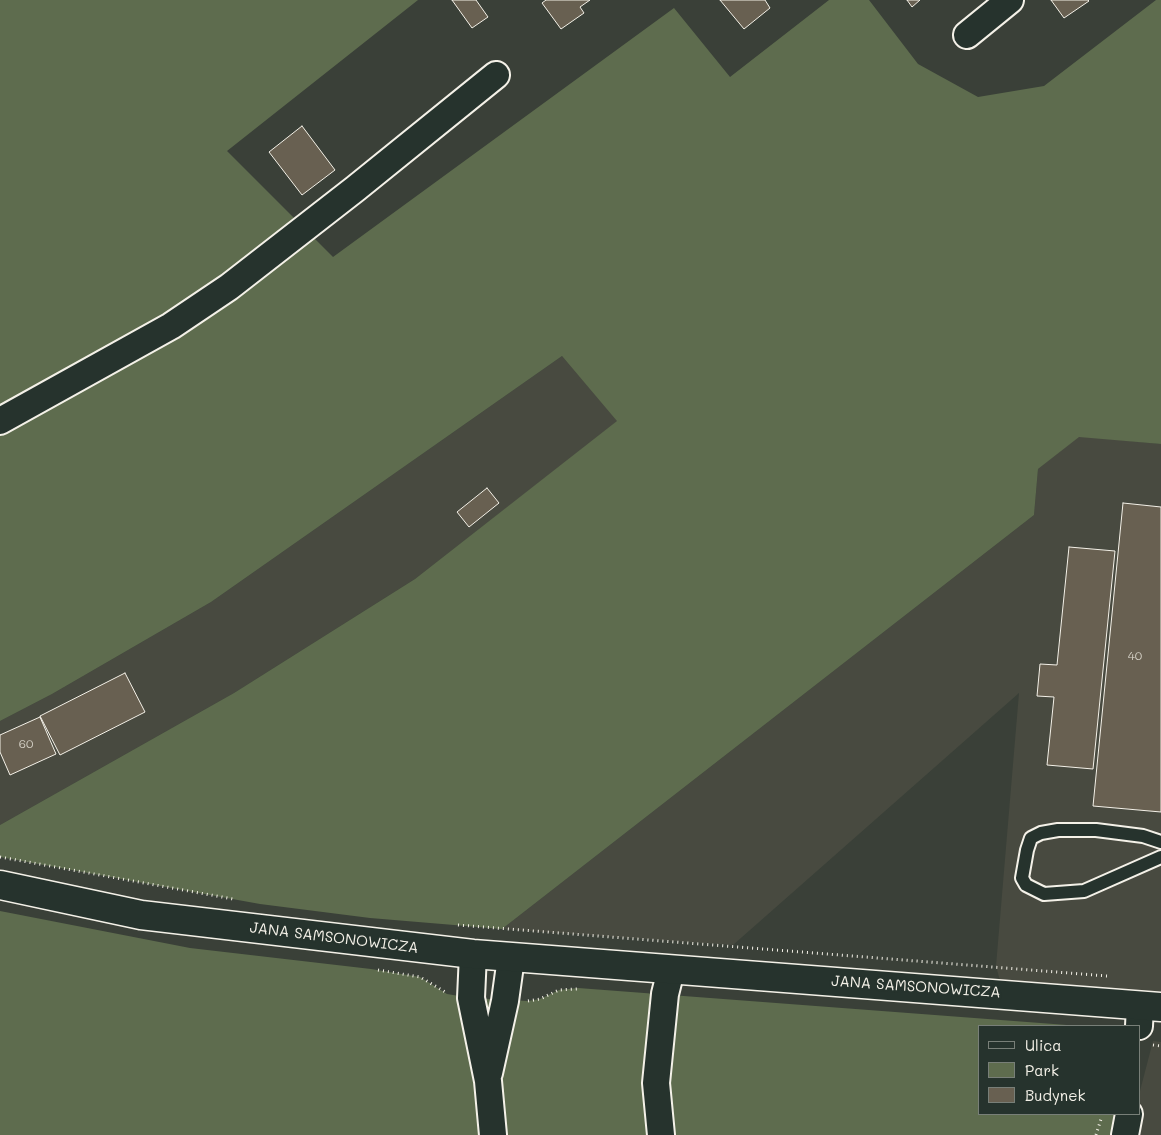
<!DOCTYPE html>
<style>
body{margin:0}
#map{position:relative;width:1161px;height:1135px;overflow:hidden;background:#3a4038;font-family:Mali,sans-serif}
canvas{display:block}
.legend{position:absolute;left:978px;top:1025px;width:162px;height:90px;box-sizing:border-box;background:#26332d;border:1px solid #787f78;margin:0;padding:6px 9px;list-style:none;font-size:15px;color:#f4f1e8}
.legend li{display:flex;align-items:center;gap:10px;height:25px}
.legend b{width:25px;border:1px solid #787f78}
</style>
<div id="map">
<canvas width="1161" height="1135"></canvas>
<ul class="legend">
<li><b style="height:6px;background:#26332d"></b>Ulica</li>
<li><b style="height:14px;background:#5e6c4e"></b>Park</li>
<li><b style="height:14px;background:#686051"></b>Budynek</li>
</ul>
</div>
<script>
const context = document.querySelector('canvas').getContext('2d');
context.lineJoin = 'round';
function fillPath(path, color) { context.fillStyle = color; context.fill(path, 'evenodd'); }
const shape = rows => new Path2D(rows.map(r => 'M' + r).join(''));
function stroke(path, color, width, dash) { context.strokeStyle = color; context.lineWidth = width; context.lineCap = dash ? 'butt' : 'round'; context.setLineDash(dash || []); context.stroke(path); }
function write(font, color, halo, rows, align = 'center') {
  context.font = font + ' Mali,sans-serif'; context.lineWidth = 4.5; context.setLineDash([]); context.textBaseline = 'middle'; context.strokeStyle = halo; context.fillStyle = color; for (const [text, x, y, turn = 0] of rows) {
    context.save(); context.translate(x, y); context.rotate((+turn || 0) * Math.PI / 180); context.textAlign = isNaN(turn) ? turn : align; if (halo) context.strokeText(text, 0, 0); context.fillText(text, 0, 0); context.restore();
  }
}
fillPath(shape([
 [562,356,618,421,415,579,234,693,0,825,0,721,52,694,211,602],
 [1079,436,1161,444,1161,1007,1002,988,996,966,1019,693,733,945,502,929,1034,515,1038,469],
 [1153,1041,1161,1042,1161,1135,1128,1135,1140,1114,1140,1091]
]), '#484a40');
fillPath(shape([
 [0,0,418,0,227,151,333,257,674,8,730,77,829,0,869,0,918,64,978,97,1044,86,1156,0,1161,0,1161,444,1079,437,1038,469,1034,515,502,929,370,918,260,904,0,857,0,825,234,693,415,579,617,421,562,356,211,602,52,694,0,721],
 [0,911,190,948,371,969,420,977,447,994,471,998,528,1001,540,999,559,990,578,988,1080,1026,1082,1026,980,1026,980,1114,1126,1114,1123,1135,0,1135]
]), '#5e6c4e');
const building = shape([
 [452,0,476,0,488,17,472,28,452,0],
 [546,0,590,0,580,7,584,13,561,29,542,3,546,0],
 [720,0,765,0,770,8,744,29,720,0],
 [907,0,920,0,912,7,907,0],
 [1051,0,1088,0,1089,1,1064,18,1051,0],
 [302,126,335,170,302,195,269,152,302,126],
 [487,488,499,503,469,527,457,512,487,488],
 [1123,503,1161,507,1161,812,1093,806,1123,503],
 [1069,547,1115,551,1093,769,1047,765,1054,697,1037,696,1040,664,1057,665,1069,547],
 [125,673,145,712,60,755,40,716,125,673],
 [40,717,56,754,10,775,0,752,0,735,40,717]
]);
fillPath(building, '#686051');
stroke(building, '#f4f1e8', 1);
const service = shape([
 [1161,842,1143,836,1096,830,1058,830,1041,833,1031,838,1027,850,1022,878,1026,885,1044,894,1084,891,1161,857]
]);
const minor = shape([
 [967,35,1010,0],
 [0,421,171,326,229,287,355,189,496,75],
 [473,954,471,998,488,1081,493,1135],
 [1139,1026,1140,1006],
 [489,1073,505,1001,511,958],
 [661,1135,656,1083,665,994,671,970],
 [1125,1135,1129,1114]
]);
const secondary = shape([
 [0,885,141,915,473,954,1161,1007]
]);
stroke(service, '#f4f1e8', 16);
stroke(minor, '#f4f1e8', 30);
stroke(secondary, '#f4f1e8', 31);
stroke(shape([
 [0,857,233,899],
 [458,925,1107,976],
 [378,970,420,977,447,993],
 [528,1001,540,999,559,990,577,989],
 [1153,1045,1161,1046],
 [1096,1135,1101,1119]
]), '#f4f1e8', 3, [1, 4]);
stroke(service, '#26332d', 12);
stroke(minor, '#26332d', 26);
stroke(secondary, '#26332d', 28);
write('12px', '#d1cdc2', null, [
 ["40",1135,656],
 ["60",26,744]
]);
write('15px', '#f4f1e8', '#26332d', [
 ["JANA SAMSONOWICZA",334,938,7],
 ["JANA SAMSONOWICZA",916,987,4]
]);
</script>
